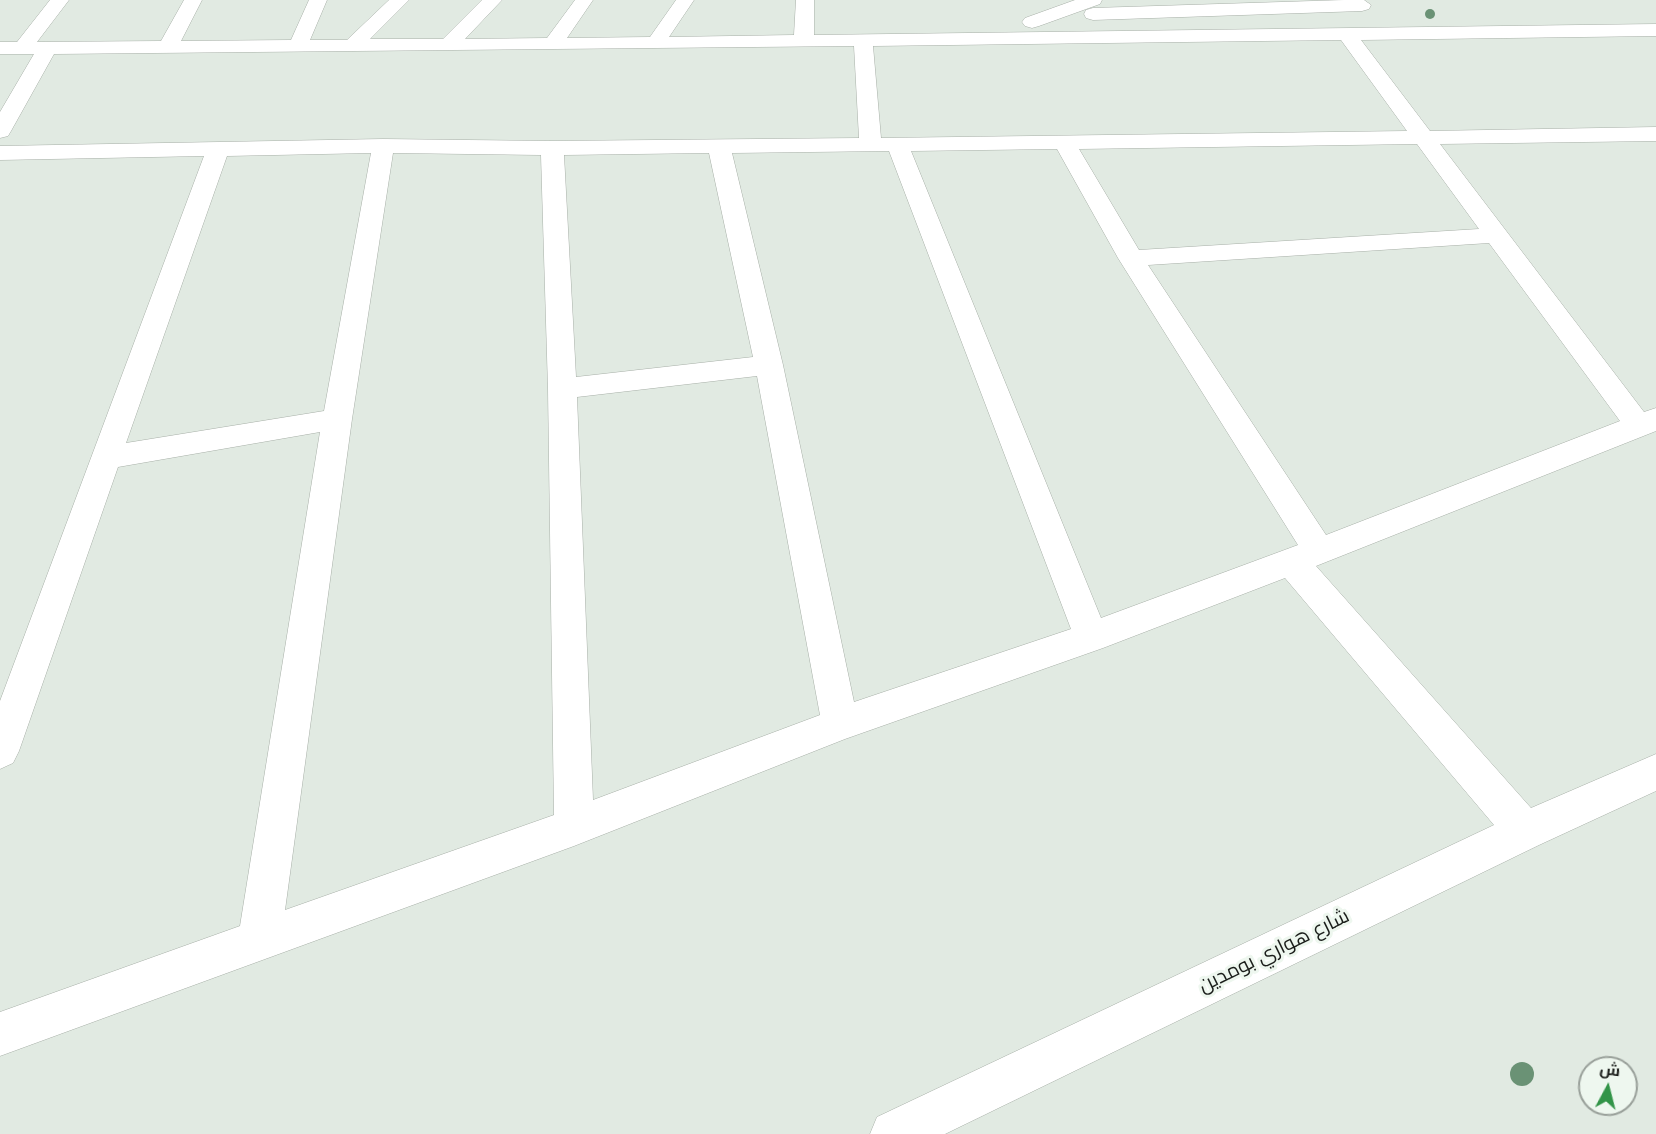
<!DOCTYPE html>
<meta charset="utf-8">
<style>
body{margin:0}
#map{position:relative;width:1656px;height:1134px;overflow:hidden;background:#e1eae2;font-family:Montserrat,Cairo,sans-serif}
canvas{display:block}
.north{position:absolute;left:1578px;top:1056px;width:60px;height:60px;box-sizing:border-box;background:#eef7ef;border:2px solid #99a09a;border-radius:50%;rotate:7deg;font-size:16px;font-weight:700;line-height:24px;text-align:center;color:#1a1d1a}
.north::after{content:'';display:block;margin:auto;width:21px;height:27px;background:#329448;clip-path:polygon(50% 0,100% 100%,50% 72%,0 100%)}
</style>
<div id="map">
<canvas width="1656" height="1134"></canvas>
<div class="north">ش</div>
</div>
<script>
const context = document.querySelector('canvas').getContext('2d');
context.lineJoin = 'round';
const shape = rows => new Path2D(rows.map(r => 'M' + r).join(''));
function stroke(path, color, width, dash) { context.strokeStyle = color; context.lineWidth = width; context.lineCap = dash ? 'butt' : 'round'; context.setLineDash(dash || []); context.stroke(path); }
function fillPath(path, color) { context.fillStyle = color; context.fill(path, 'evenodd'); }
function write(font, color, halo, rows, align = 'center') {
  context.font = font + ' Montserrat,Cairo,sans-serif'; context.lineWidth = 6; context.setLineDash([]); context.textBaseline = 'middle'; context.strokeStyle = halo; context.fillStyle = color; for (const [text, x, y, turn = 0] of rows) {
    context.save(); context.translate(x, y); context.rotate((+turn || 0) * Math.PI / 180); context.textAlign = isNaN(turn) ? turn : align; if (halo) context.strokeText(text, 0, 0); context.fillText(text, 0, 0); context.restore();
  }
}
const minor = shape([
 [50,0,69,0,37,42,161,41,184,0,202,0,181,41,291,40,309,0,327,0,310,40,347,40,389,0,409,0,370,39,443,39,482,0,502,0,465,39,547,38,575,0,593,0,567,38,650,37,676,0,694,0,669,37,794,35,796,0,814,0,814,35,1656,24,1656,36,1361,40,1430,131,1656,127,1656,141,1440,144,1644,412,1656,408,1656,431,1316,566,1531,808,1656,754,1656,791,1539,845,945,1134,870,1134,877,1117,1494,825,1285,578,1103,648,845,739,574,846,0,1056,0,1012,240,926,320,432,118,467,19,751,13,763,0,769,0,701,204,156,0,160,0,146,383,139,552,141,859,138,854,46,54,54,11,131,8,136,0,138,0,112,34,54,0,54,0,42,17,42,50,0],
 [1341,40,1407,131,881,138,873,46,1341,40],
 [1417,144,1479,229,1139,250,1079,149,1417,144],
 [1057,149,1118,258,1298,545,1101,618,911,151,1057,149],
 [889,151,1071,629,854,702,783,365,732,153,889,151],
 [371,153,324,411,126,443,227,156,371,153],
 [393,153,541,155,548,389,554,815,285,910,352,419,393,153],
 [709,153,753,357,576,377,564,155,709,153],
 [1489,243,1620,421,1326,535,1148,265,1489,243],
 [757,376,820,715,593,800,577,397,757,376],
 [1075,0,1102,0,1100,4,1039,26,1032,28,1025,26,1022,22,1025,18,1075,0],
 [1344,0,1364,0,1371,5,1369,9,1362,11,1093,20,1086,18,1084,14,1086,10,1093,8,1344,0]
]);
stroke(minor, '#a7afa7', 1);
fillPath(minor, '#fff');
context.fillStyle = '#6a9275';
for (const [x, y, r] of [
 [1430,14,5],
 [1522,1074,12]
]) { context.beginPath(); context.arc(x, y, r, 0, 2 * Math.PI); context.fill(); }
write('20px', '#1a1d1a', '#eef7ef', [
 ["شارع هواري بومدين",1274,951,-26]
]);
</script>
